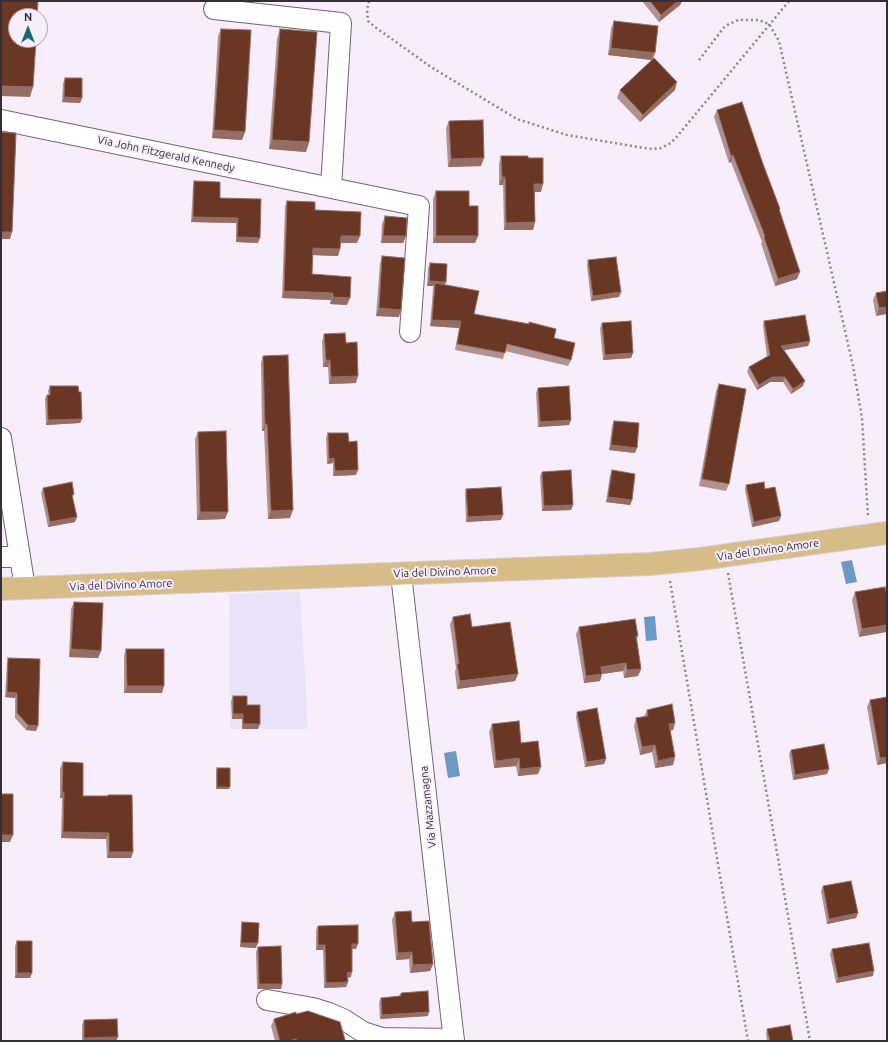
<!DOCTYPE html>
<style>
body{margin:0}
#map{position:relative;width:888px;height:1042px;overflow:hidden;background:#f7edfb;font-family:Ubuntu,sans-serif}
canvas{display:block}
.frame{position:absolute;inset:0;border:2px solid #332f35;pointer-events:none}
.north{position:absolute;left:8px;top:8px;width:40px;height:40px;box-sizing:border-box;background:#f7edfb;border:1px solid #a9a1ac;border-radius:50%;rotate:0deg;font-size:11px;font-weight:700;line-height:16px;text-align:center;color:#332f35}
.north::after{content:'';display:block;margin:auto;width:14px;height:18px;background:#1d6772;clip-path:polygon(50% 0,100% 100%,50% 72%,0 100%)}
</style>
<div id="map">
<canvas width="888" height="1042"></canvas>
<div class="frame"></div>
<div class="north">N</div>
</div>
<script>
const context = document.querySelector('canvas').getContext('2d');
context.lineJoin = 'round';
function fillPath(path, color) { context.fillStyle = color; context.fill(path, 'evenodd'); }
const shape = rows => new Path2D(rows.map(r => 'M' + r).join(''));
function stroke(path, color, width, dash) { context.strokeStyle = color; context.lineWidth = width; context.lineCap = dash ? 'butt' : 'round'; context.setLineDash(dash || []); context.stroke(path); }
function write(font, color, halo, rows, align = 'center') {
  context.font = font + ' Ubuntu,sans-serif'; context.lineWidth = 4; context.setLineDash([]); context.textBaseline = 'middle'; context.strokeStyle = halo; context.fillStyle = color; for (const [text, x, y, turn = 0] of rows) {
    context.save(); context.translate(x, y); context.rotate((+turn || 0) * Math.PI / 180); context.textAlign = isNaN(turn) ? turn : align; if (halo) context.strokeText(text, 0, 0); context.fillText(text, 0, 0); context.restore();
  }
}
fillPath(shape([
 [300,591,308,729,230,729,229,594]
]), '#e9e3f9');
fillPath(shape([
 [852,560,857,582,846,584,841,562],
 [655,616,657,640,646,641,644,617],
 [456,751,460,776,448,778,444,753]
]), '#6b99c3');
const minor = shape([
 [214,9,341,23,331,188],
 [1,120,419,206,410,332],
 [1,438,25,588],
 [1,557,20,557],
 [401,574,454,1041],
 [267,1000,313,1008,329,1013,343,1019,363,1032,382,1038,454,1039]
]);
const major = shape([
 [1,589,650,564,700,559,887,533]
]);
stroke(minor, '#706673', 22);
stroke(major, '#d2d1d3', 24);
stroke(shape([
 [369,1,367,10,368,21,375,27,431,67,517,119,567,135,644,148,653,149,661,148,669,144,675,139,789,1],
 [699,60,725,26,738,20,758,20,769,24,779,41,853,366,862,418,868,517],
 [728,573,810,1041],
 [670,581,748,1041]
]), '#8b858e', 2.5, [2, 3]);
stroke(minor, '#fff', 20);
stroke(major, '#d8bc87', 22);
fillPath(shape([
 [642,1,682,1,680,5,659,22],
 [614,21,653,59,675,90,640,122,617,98,620,90,652,60,608,55,611,28],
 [221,29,242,140,212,138,218,36],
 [280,29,309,142,306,152,269,149,277,39],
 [65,78,82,98,80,103,62,102,63,83],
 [717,110,763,164,780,209,779,210,797,279,775,286,761,243,762,242,731,162,729,163,714,117],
 [449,121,481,166,448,167,446,128],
 [501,156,528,158,541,192,535,192,535,222,533,230,504,230,503,185,499,185,499,164],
 [194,181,220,198,258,243,236,242,236,223,191,222,193,186],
 [436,191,469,206,478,236,475,243,433,243,433,199],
 [287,201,315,210,357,243,340,243,340,249,338,256,313,255,312,274,347,305,330,304,331,300,282,298,285,207],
 [385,216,406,236,403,243,381,243,382,224],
 [382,256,399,317,376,316,380,264],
 [588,260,621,292,619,297,591,301,587,265],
 [430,263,445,285,474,314,554,338,571,360,568,366,505,351,503,359,455,350,459,328,430,326,433,289,433,286,427,286,428,268],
 [887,291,876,316,873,300,876,293],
 [764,321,810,341,808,346,784,350,803,386,791,394,783,382,770,382,757,390,747,372,749,367,767,357,763,326],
 [602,323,633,353,631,358,603,360,600,328],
 [324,334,346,343,356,383,329,384,328,367,323,367,322,341],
 [263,356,290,518,268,519,264,431,262,431,261,363],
 [719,384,729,484,726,491,699,486,716,391],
 [50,386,79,392,82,419,80,423,46,425,45,399,47,395,49,395,48,391],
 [538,388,569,425,538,427,536,393],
 [614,421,635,453,609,450,612,426],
 [198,432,225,519,197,520,195,439],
 [328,433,349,442,356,475,333,476,333,463,327,464,326,438],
 [612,470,632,500,630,505,606,502,610,475],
 [542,472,573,505,571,510,542,511,540,476],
 [746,485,765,489,781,516,779,521,752,527,745,490],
 [43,488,74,494,73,497,75,522,48,527,41,493],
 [466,489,501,520,466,522,465,494],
 [885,587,859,637,852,600,855,592],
 [74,602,101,651,98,658,69,657,71,609],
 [453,617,472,627,518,674,515,681,457,689,455,672,456,668,450,624],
 [579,627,638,636,637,639,641,669,638,676,624,678,623,671,602,674,600,681,584,683,576,634],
 [126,649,162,693,124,693,124,656],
 [8,658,36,731,26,730,15,718,15,698,5,697,7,663],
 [233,696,247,705,258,729,242,729,242,719,232,719,231,701],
 [870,700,887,763,877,765,867,707],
 [647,710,675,723,673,730,670,731,673,765,655,768,652,752,640,755,634,726,636,718,644,717],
 [577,712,606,759,604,764,585,767,576,717],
 [492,724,521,743,538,774,518,776,516,766,494,768,489,732],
 [791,750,829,769,827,774,793,780,789,754],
 [63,762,83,796,108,796,108,795,133,852,131,858,107,858,106,839,61,838,62,798,60,798,60,768],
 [217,768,230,787,229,789,216,789,216,771],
 [823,886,858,913,856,918,827,924,821,891],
 [395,912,412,922,433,964,430,971,410,973,409,959,396,960,392,920],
 [242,922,256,948,240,947,241,927],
 [318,926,356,949,352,949,351,977,348,978,348,982,346,987,324,988,323,950,316,950,316,931],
 [17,941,32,973,30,978,15,978,15,946],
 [258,947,282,984,281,989,257,989,256,952],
 [832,949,873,976,836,983,830,954],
 [401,993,428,1016,380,1019,379,1002,381,998,399,996],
 [296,1014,345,1041,275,1041,271,1026,274,1019],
 [84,1020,116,1041,82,1041,82,1025],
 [767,1029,793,1041,767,1041,766,1034]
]), '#b09290');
fillPath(shape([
 [678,1,682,1,680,5,659,22,661,15],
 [611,48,655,53,652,60,608,55],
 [677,82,675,90,640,122,643,115],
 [1,86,33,87,30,97,1,96],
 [64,97,82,98,80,103,62,102],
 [214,130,245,132,242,140,212,138],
 [272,140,309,142,306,152,269,149],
 [733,155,731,162,729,163,731,156],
 [484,158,481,166,448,167,451,159],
 [502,177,505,177,503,185,499,185],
 [534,184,543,184,541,192,532,192],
 [193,217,238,218,236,223,191,222],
 [535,222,533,230,504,230,506,223],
 [1,232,12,232,10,239,1,239],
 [341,236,360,236,357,243,338,243],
 [383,236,406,236,403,243,381,243],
 [436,236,478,236,475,243,433,243],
 [237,237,260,238,258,243,236,242],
 [313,248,340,249,338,256,311,255],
 [800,272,797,279,775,286,778,279],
 [429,281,446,282,444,287,435,283,433,286,427,286],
 [284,291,333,293,331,300,282,298],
 [621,292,619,297,591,301,593,296],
 [333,297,350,298,347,305,330,304],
 [887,307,887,314,876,316,879,308],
 [379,308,401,310,399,317,376,316],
 [432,320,461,321,459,328,430,326],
 [810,341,808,346,779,351,781,346],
 [633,353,631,358,603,360,605,355],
 [326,360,330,360,328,367,323,367],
 [358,376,356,383,329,384,331,377],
 [772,377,785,377,783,382,770,382,757,390,759,385],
 [805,381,803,386,791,394,793,389],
 [82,419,80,423,46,425,48,420],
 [571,420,569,425,538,427,540,422],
 [265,424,267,424,264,431,262,431],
 [611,445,637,448,635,453,609,450],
 [334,458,333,463,327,464,329,459],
 [358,470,356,475,333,476,335,471],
 [608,497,632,500,630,505,606,502],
 [573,505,571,510,542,511,544,506],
 [293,510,290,518,268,519,271,511],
 [200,512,228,512,225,519,197,520],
 [503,515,501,520,466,522,468,517],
 [781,516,779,521,752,527,754,522],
 [77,517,75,522,48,527,50,522],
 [887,625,887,632,859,637,862,629],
 [71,649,101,651,98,658,69,657],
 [626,663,623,671,602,674,600,681,584,683,586,676,601,667],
 [641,669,638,676,624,678,627,670],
 [518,674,515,681,457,689,460,681],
 [127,686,164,686,162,693,124,693],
 [7,692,17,693,15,698,5,697],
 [233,714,243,714,242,719,232,719],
 [675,723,673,730,666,731,669,724],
 [243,724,260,724,258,729,242,729],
 [28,725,38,726,36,731,26,730],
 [655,745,652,752,640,755,642,747],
 [675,757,673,765,655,768,658,761],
 [887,757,887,763,877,765,880,758],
 [519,758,516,766,494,768,496,761],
 [606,759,604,764,585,767,587,762],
 [541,767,538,774,518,776,520,769],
 [829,769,827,774,793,780,795,775],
 [217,787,230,787,229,789,216,789],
 [62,792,64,792,62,798,60,798],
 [63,832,109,833,106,839,61,838],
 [1,835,13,835,10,842,1,842],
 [109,852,133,852,131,858,107,858],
 [858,913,856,918,827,924,829,919],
 [241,943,258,943,256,948,240,947],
 [352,944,358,944,356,949,350,949],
 [318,945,325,945,323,950,316,950],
 [412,952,409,959,396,960,398,953],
 [433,964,430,971,410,973,413,965],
 [874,971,873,976,836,983,838,978],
 [352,972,351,977,345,978,347,973],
 [17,973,32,973,30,978,15,978],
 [348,982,346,987,324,988,326,983],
 [259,984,282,984,281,989,257,989],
 [429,1012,428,1016,380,1019,382,1015],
 [118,1037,116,1041,83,1041,84,1038],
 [296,1039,295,1041,289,1041]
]), '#946e64');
const building = shape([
 [1,1,38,1,37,16,16,16,16,40,36,40,33,87,1,86,1,1],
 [650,1,678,1,661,15,650,1],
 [614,21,658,26,655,53,611,48,614,21],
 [221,29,251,30,245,132,214,130,221,29],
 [280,29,317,32,309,142,272,140,280,29],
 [654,58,677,82,643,115,620,90,654,58],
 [65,78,82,78,82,98,64,97,65,78],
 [742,102,763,164,780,209,779,209,800,272,778,279,764,237,765,236,733,155,731,156,717,110,742,102],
 [483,120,484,158,451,159,449,121,483,120],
 [1,132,16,133,12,232,1,232,1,132],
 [501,156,528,156,528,158,543,158,543,184,534,184,535,222,506,223,505,177,502,177,501,156],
 [194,181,220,182,220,198,261,199,260,238,237,237,238,218,193,217,194,181],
 [436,191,469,191,469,206,478,206,478,236,436,236,436,191],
 [287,201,315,202,315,210,361,212,360,236,341,236,340,249,313,248,312,274,351,277,350,298,333,297,333,293,284,291,287,201],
 [385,216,407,218,406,236,383,236,385,216],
 [382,256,405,258,401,310,379,308,382,256],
 [616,257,621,292,593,296,588,260,616,257],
 [430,263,447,264,446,282,429,281,430,263],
 [435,283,479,291,474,314,529,324,529,322,556,329,554,338,575,343,571,360,507,344,505,353,457,344,461,321,432,320,435,283],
 [887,291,887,307,879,308,876,293,887,291],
 [805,315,810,341,781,346,805,381,793,389,785,377,772,377,759,385,749,367,770,355,764,321,805,315],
 [631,321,633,353,605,355,602,323,631,321],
 [345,333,346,343,357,342,358,376,331,377,330,360,326,360,324,334,345,333],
 [288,355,293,510,271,511,267,424,265,424,263,356,288,355],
 [719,384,746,389,729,484,702,479,719,384],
 [50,386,78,386,79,392,81,392,82,419,48,420,47,395,50,395,50,386],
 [569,386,571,420,540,422,538,388,569,386],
 [614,421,639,423,637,448,611,445,614,421],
 [226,431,228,512,200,512,198,432,226,431],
 [328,433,348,433,349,442,357,441,358,470,335,471,334,458,329,459,328,433],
 [571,470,573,505,544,506,542,472,571,470],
 [612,470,635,474,632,500,608,497,612,470],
 [72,482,74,494,72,495,77,517,50,522,43,488,72,482],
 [764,482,765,489,775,487,781,516,754,522,746,485,764,482],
 [501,487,503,515,468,517,466,489,501,487],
 [885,587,887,596,887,625,862,629,855,592,885,587],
 [74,602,103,603,101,651,71,649,74,602],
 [470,614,472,627,510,622,518,674,460,681,457,664,459,664,453,617,470,614],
 [635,619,638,636,636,636,641,669,627,670,626,663,601,667,602,674,586,676,579,627,635,619],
 [126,649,164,649,164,686,127,686,126,649],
 [8,658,40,659,38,726,28,725,17,713,17,693,7,692,8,658],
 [233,696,247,696,247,705,260,705,260,724,243,724,243,714,233,714,233,696],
 [887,697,887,757,880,758,870,700,887,697],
 [672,704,675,723,669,724,675,757,658,761,655,745,642,747,636,718,648,716,647,710,672,704],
 [597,708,606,759,587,762,577,712,597,708],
 [519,721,521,743,538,741,541,767,520,769,519,758,496,761,492,724,519,721],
 [824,744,829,769,795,775,791,750,824,744],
 [63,762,83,763,83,796,108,796,108,795,132,795,133,852,109,852,109,833,63,832,64,792,62,792,63,762],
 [217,768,230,768,230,787,217,787,217,768],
 [1,794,13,794,13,835,1,835,1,794],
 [851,881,858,913,829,919,823,886,851,881],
 [411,911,412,922,429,921,433,964,413,965,412,952,398,953,395,912,411,911],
 [242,922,259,923,258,943,241,943,242,922],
 [358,925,358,944,352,944,352,972,347,973,348,982,326,983,325,945,318,945,318,926,358,925],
 [17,941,32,941,32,973,17,973,17,941],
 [869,943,874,971,838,978,832,949,869,943],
 [281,946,282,984,259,984,258,947,281,946],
 [428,991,429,1012,382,1015,381,998,401,996,401,993,428,991],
 [308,1011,340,1022,345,1040,340,1041,297,1041,296,1039,289,1041,280,1041,274,1019,296,1012,296,1014,308,1011],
 [117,1019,118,1037,84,1038,84,1020,117,1019],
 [790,1025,793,1041,770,1041,767,1029,790,1025]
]);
fillPath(building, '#6a3724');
stroke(building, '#946e64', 1);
write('11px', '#332f35', '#f7edfb', [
 ["Via John Fitzgerald Kennedy",166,154,12],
 ["Via del Divino Amore",768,550,-8],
 ["Via del Divino Amore",445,572,-2],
 ["Via del Divino Amore",121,585,-2],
 ["Via Mazzamagna",428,807,-96]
]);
</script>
